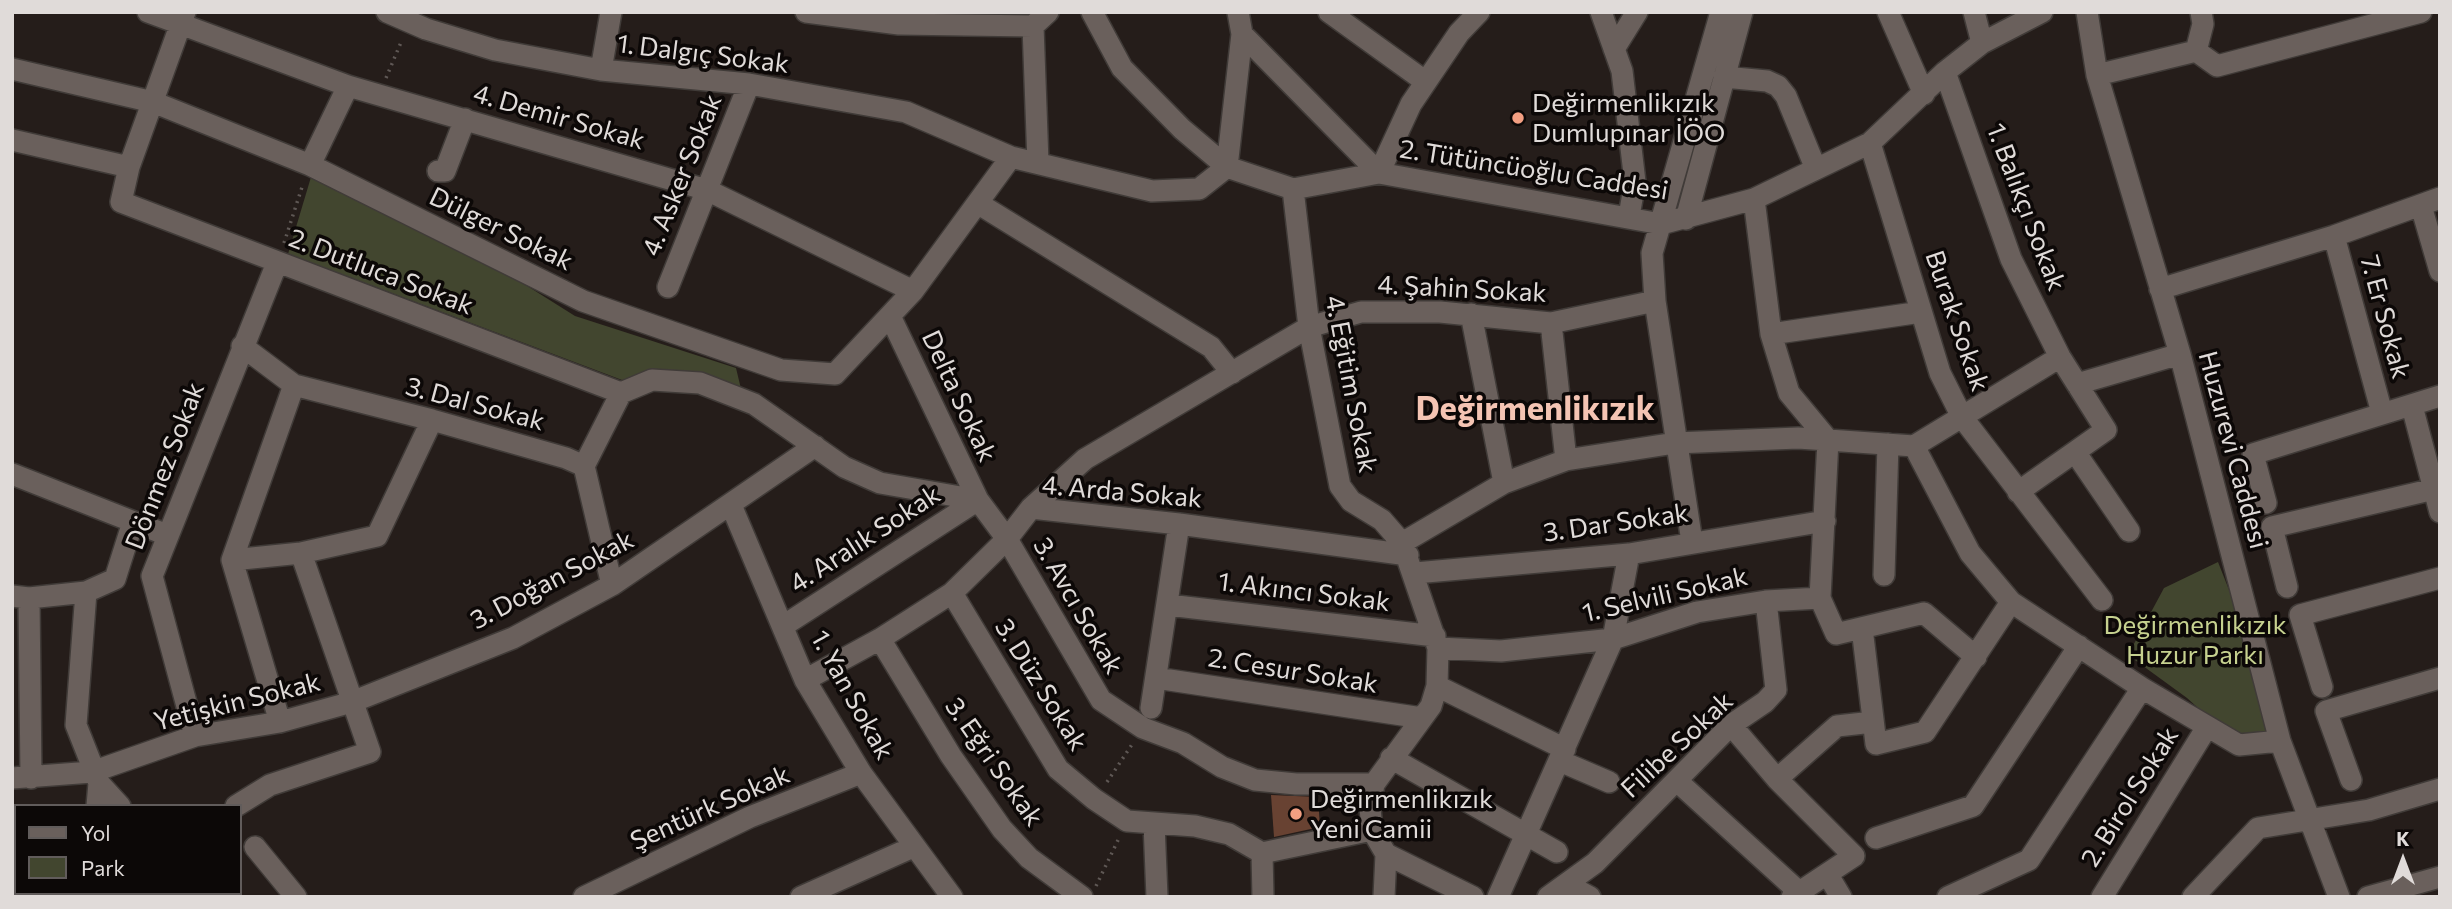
<!DOCTYPE html>
<meta charset="utf-8">
<style>
body{margin:0}
#map{position:relative;width:2452px;height:909px;overflow:hidden;background:#251d1a;font-family:Commissioner,sans-serif}
canvas{display:block}
.frame{position:absolute;inset:0;border:14px solid #e0dbd9;pointer-events:none}
.legend{position:absolute;left:14px;top:804px;width:228px;height:91px;box-sizing:border-box;background:#0c0807;border:2px solid #615c5b;margin:0;padding:9px 12px;list-style:none;font-size:21px;color:#e0dbd9}
.legend li{display:flex;align-items:center;gap:14px;height:35px}
.legend b{width:35px;border:2px solid #615c5b}
.north{position:absolute;left:2368px;top:825px;width:70px;height:70px;-webkit-text-stroke:5px #0c0807;paint-order:stroke;rotate:0deg;font-size:19px;font-weight:700;line-height:28px;text-align:center;color:#e0dbd9}
.north::after{content:'';display:block;margin:auto;width:24px;height:32px;background:#e0dbd9;clip-path:polygon(50% 0,100% 100%,50% 72%,0 100%)}
</style>
<div id="map">
<canvas width="2452" height="909"></canvas>
<div class="frame"></div>
<ul class="legend">
<li><b style="height:9px;background:#6a605c"></b>Yol</li>
<li><b style="height:19px;background:#42462f"></b>Park</li>
</ul>
<div class="north">K</div>
</div>
<script>
const context = document.querySelector('canvas').getContext('2d');
context.lineJoin = 'round';
function fillPath(path, color) { context.fillStyle = color; context.fill(path, 'evenodd'); }
const shape = rows => new Path2D(rows.map(r => 'M' + r).join(''));
function stroke(path, color, width, dash) { context.strokeStyle = color; context.lineWidth = width; context.lineCap = dash ? 'butt' : 'round'; context.setLineDash(dash || []); context.stroke(path); }
function write(font, color, halo, rows, align = 'center') {
  context.font = font + ' Commissioner,sans-serif'; context.lineWidth = 7; context.setLineDash([]); context.textBaseline = 'middle'; context.strokeStyle = halo; context.fillStyle = color; for (const [text, x, y, turn = 0] of rows) {
    context.save(); context.translate(x, y); context.rotate((+turn || 0) * Math.PI / 180); context.textAlign = isNaN(turn) ? turn : align; if (halo) context.strokeText(text, 0, 0); context.fillText(text, 0, 0); context.restore();
  }
}
fillPath(shape([
 [311,177,505,272,575,316,736,368,742,393,663,374,622,380,288,254],
 [2218,562,2263,676,2280,741,2239,745,2187,698,2128,655,2164,588]
]), '#42462f');
fillPath(shape([
 [1271,795,1318,797,1320,827,1274,837]
]), '#684232');
const minor = shape([
 [148,12,348,86,707,190,913,291],
 [185,12,129,167,121,202,621,393],
 [387,12,426,29,495,50,601,70,749,84,906,112,1011,157,1152,191,1199,189,1227,167,1242,34,1238,12],
 [806,12,899,24,1033,26],
 [1092,12,1122,68,1182,129,1227,167,1293,189,1379,173,1661,224,1754,199,1870,143,1945,72,1982,43,2042,12],
 [1329,12,1426,82],
 [1601,12,1622,71,1635,182,1629,216],
 [1888,12,1924,94],
 [1974,12,1982,43],
 [2087,12,2097,75,2180,354,2280,741,2339,897],
 [1242,34,1379,173,1411,104,1459,33,1479,12],
 [1614,49,1637,12],
 [2196,51,2203,24,2201,12],
 [12,69,153,102,310,165,583,301,781,370,835,374,913,291,1011,157],
 [601,70,611,12],
 [1945,72,2011,259,2060,357,2106,430,2018,492],
 [2097,75,2196,51,2217,66,2421,12],
 [1724,77,1767,81,1778,86,1786,96,1816,169],
 [12,140,129,167],
 [1870,143,1940,373,1962,417,2102,600],
 [1038,163,1033,26,1048,12],
 [310,165,348,86],
 [438,171,445,171,465,119],
 [1293,189,1309,327,1340,486,1351,501,1382,520,1402,543,1438,648,1437,686,1431,706,1374,784,1370,808,1372,830,1386,854,1473,897],
 [1754,199,1771,334,1789,393,1828,440],
 [979,204,1211,347,1232,373],
 [2421,206,2440,271],
 [1686,219,1742,12],
 [2334,236,2382,413],
 [668,287,749,84],
 [2160,289,2334,236,2440,198],
 [1655,301,1692,542],
 [1471,314,1504,483],
 [1551,323,1566,460],
 [1771,334,1921,312],
 [242,346,294,385,432,420,566,458,584,466,612,585],
 [2077,384,2180,354],
 [2412,406,2440,512],
 [1914,446,1970,553,2011,602,2142,688,2239,745,2280,741],
 [2075,452,2129,531],
 [584,466,621,393,652,380,700,383,754,404,844,467,880,483,978,500,1007,539,1101,700,1143,728,1183,743,1222,767,1255,780,1296,784,1374,784],
 [12,474,167,535],
 [2266,503,2253,454,2440,396],
 [731,505,805,680,861,773,952,897],
 [1031,508,1179,524,1408,555],
 [1402,543,1504,483,1566,460,1675,443,1798,438,1828,440],
 [232,560,301,553,377,536,432,420],
 [1415,573,1629,554,1825,521],
 [1884,575,1888,444],
 [2287,587,2272,527,2434,489],
 [86,592,76,725,99,783,97,806],
 [952,593,1058,769,1094,799,1127,821,1195,826,1229,834,1262,853,1372,830],
 [12,596,29,598,86,592,115,579,133,522],
 [29,598,31,778],
 [1820,598,1836,634,1924,613,1976,657],
 [1168,605,1435,636],
 [783,626,978,500,890,316],
 [1862,628,1876,744,1925,732,2011,602],
 [880,639,951,756,1002,829,1029,858,1082,897],
 [1438,648,1501,651,1613,639,1697,612,1766,601,1820,598,1828,440,1914,446,2060,357],
 [1156,678,1422,718],
 [805,680,880,639,952,593,1007,539,1031,508,1085,459,1309,327,1361,312,1440,312,1551,323,1655,301,1652,253,1721,12],
 [1437,686,1565,749],
 [2322,687,2300,615,2440,578],
 [1151,708,1179,524],
 [280,722,232,560,294,385],
 [1731,725,1777,779,1854,856,1792,897],
 [195,736,152,576,277,263],
 [1391,758,1557,852],
 [1560,761,1609,782],
 [12,778,92,772,195,736,280,722,352,702,513,638,612,585,815,446],
 [1777,779,1837,726,1873,722],
 [2351,780,2326,711,2440,678],
 [1677,781,1798,891],
 [99,783,120,806],
 [236,806,270,785,370,752,301,553],
 [1154,824,1157,897],
 [1876,838,1973,806,2079,646],
 [255,847,296,897],
 [1262,853,1263,897],
 [1828,875,1841,897],
 [1566,884,1590,897],
 [160,893,164,897],
 [200,893,204,897],
 [72,897,74,893],
 [584,897,750,817,861,773],
 [801,897,913,847],
 [1384,897,1386,854],
 [1498,897,1613,639,1629,554],
 [1548,897,1595,863,1731,725,1765,702,1776,690,1766,601],
 [1948,897,2029,860,2142,688],
 [2102,897,2207,727],
 [2193,897,2258,828,2369,810,2440,789],
 [2368,897,2440,877]
]);
stroke(minor, '#403b38', 24);
stroke(shape([
 [386,78,402,40],
 [437,206,443,191],
 [284,243,303,184],
 [1107,782,1133,743],
 [1096,886,1120,836]
]), '#5f5855', 3.5, [2, 5]);
stroke(minor, '#6a605c', 21);
for (const [x, y, r, color] of [
 [1518,118,7,"#f39f82"],
 [1296,814,7,"#f39f82"]
]) { const dot = new Path2D(); dot.arc(x, y, r, 0, 2 * Math.PI); context.fillStyle = color; context.fill(dot); stroke(dot, '#0c0807', 2.5); }
write('26px', '#e0dbd9', '#0c0807', [
 ["1. Dalgıç Sokak",703,54,7],
 ["4. Demir Sokak",559,117,16],
 ["2. Tütüncüoğlu Caddesi",1534,170,9],
 ["4. Asker Sokak",682,175,-68],
 ["1. Balıkçı Sokak",2026,207,69],
 ["Dülger Sokak",501,229,26],
 ["2. Dutluca Sokak",381,272,21],
 ["4. Şahin Sokak",1462,289,3],
 ["7. Er Sokak",2385,317,75],
 ["Burak Sokak",1957,321,71],
 ["4. Eğitim Sokak",1351,384,79],
 ["Delta Sokak",959,396,65],
 ["3. Dal Sokak",475,404,15],
 ["Huzurevi Caddesi",2233,450,75],
 ["Dönmez Sokak",165,466,-69],
 ["4. Arda Sokak",1122,492,5],
 ["3. Dar Sokak",1616,523,-8],
 ["4. Aralık Sokak",865,539,-33],
 ["3. Doğan Sokak",552,580,-28],
 ["1. Akıncı Sokak",1304,592,7],
 ["1. Selvili Sokak",1665,595,-13],
 ["3. Avcı Sokak",1078,606,60],
 ["2. Cesur Sokak",1293,671,9],
 ["3. Düz Sokak",1041,685,58],
 ["1. Yan Sokak",852,695,61],
 ["Yetişkin Sokak",237,702,-14],
 ["Filibe Sokak",1677,745,-43],
 ["3. Eğri Sokak",994,762,55],
 ["2. Birol Sokak",2130,797,-58],
 ["Şentürk Sokak",710,808,-24]
]);
write('26px', '#e0dbd9', '#0c0807', [
 ["Değirmenlikızık",1532,103],
 ["Dumlupınar İÖO",1532,133],
 ["Değirmenlikızık",1310,799],
 ["Yeni Camii",1310,829]
], 'left');
write('26px', '#c6d18f', '#0c0807', [
 ["Değirmenlikızık",2195,625],
 ["Huzur Parkı",2195,655]
]);
write('bold 33px', '#f4c4b3', '#0c0807', [
 ["Değirmenlikızık",1535,409]
]);
</script>
